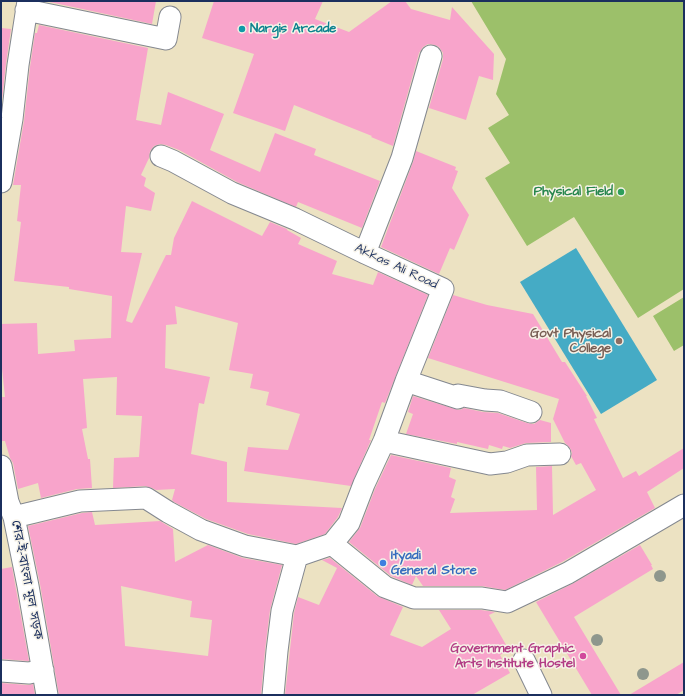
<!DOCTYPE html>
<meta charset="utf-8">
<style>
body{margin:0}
#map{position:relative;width:685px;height:696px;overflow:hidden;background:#ece2c2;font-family:"Architects Daughter",sans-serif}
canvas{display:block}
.frame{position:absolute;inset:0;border:2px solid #1b2f5e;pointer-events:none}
</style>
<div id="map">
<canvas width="685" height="696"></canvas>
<div class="frame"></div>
</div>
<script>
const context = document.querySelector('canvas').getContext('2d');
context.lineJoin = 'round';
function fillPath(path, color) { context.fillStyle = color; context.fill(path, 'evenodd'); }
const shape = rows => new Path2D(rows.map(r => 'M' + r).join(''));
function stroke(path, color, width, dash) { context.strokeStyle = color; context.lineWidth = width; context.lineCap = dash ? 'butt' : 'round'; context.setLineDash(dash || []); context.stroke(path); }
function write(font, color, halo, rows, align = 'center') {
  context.font = font + ' "Architects Daughter","Noto Sans Bengali",sans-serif'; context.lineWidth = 3; context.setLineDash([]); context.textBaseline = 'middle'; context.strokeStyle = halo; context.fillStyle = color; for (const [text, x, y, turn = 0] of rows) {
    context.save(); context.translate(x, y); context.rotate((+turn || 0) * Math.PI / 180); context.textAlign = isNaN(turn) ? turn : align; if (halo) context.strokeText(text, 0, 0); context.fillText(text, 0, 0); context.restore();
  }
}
fillPath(shape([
 [471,1,684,1,684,289,638,318,574,217,527,246,485,178,510,163,488,128,509,115,496,94,506,59],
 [684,297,684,345,674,351,653,316]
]), '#9cc06a');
fillPath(shape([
 [576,248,657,380,601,414,520,282]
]), '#45abc5');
fillPath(shape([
 [45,1,156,1,152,24],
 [214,1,323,1,315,19,349,32,392,1,405,1,411,9,450,20,452,7,494,54,493,80,479,76,466,120,429,108,443,59,443,53,439,47,435,45,428,44,423,47,419,53,393,146,371,137,372,136,294,105,285,131,233,113,254,54,202,38],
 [39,25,148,48,136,120,161,125,168,92,224,114,210,150,260,172,275,133,316,149,314,155,380,181,362,228,298,202,296,207,237,182,179,150,166,145,160,144,154,146,150,151,149,158,141,175,146,178,144,186,155,193,151,211,126,206,121,252,142,253,126,321,132,323,166,255,171,255,174,238,192,201,262,236,270,222,287,229,287,230,301,238,298,244,337,261,332,274,373,285,378,272,428,295,385,403,382,402,369,440,371,440,351,486,244,471,248,447,288,450,300,414,266,405,269,392,250,388,253,374,229,370,238,323,175,306,177,324,166,325,165,368,210,377,204,404,199,403,191,454,227,462,227,502,342,508,338,517,325,534,296,544,248,534,206,519,174,502,172,500,175,489,156,490,152,488,145,486,113,488,114,458,139,457,142,416,116,415,117,377,83,379,87,428,82,429,88,459,90,459,92,488,77,489,41,498,38,483,18,489,13,463,10,458,5,441,2,441,1,430,1,397,5,397,1,359,1,324,37,323,38,354,75,351,74,340,111,338,112,296,69,289,69,287,14,281,21,222,17,221,21,185,13,185,24,121,30,67,35,33,37,33],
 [1,28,11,29,6,64,1,109],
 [416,151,456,167,455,170,458,171,452,188,469,215,454,250,450,248,439,274,381,247,413,162],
 [453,295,487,305,533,314,562,362,565,362,587,396,586,396,597,418,594,419,623,478,636,471,639,476,684,448,684,468,647,492,655,508,562,562,505,590,482,586,423,586,416,576,412,585,391,576,349,542,360,528,375,489,391,455,451,468,449,477,456,480,451,497,455,499,450,513,537,510,536,467,552,466,553,515,596,490,581,463,576,465,571,456,572,453,570,448,565,443,553,419,559,399,428,358],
 [413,396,455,409,460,410,464,408,483,412,498,413,527,423,534,424,540,420,551,423,551,442,526,443,510,448,503,446,502,449,489,445,488,449,457,442,457,444,406,434,413,414,408,412],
 [92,512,95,525,160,521,173,529,175,562,208,545,243,558,282,565,270,610,265,650,261,695,59,695,40,584,28,526,82,513],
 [121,586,192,601,190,617,212,620,208,656,125,646],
 [640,545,652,565,651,565,653,569,574,617,621,695,592,695,536,602,574,583],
 [330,558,377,596,403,607,390,635,422,647,451,629,439,610,481,610,495,612,489,615,509,650,500,655,510,673,472,695,285,695,294,613,298,597,319,605,337,568,322,560],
 [12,567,29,661,28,661,1,659,1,569],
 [684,662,684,690,676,695,629,695],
 [1,683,28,685,33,684,35,695,1,695]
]), '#f8a4cb');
const minor = shape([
 [26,10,166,39,170,17],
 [161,156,173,161,232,193,295,219,365,253,443,289,406,381,384,441,364,484,349,523,332,544],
 [1,182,12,119,18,65,28,1],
 [365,253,402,158,431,56],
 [406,381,458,398,458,395,485,400,500,401,531,412],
 [384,441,490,464,507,462,527,455,560,454],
 [1,466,8,502,14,517,28,586,47,695],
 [14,517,80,501,146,498,168,512,201,530,245,546,297,556],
 [332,544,385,587,414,598,482,598,507,602,568,573,684,505],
 [524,660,541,695],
 [1,671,29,673,43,670],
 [273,695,277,651,282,611,297,556,332,544]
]);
stroke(minor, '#848890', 23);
stroke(minor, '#fff', 21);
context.fillStyle = '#8e978d';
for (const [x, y] of [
 [660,576],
 [597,640],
 [643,674]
]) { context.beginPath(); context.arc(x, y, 6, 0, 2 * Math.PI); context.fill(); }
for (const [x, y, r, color] of [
 [242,29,4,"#0f9aa8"],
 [621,192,4,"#2e9e5b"],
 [619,341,4,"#8d6e63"],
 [383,563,4,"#3f7fe0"],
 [583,656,4,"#d1479c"]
]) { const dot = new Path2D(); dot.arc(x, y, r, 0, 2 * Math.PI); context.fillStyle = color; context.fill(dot); stroke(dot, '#f7f3e8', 1.5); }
write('bold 13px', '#0d838f', '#f7f3e8', [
 ["Nargis Arcade",250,29]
], 'left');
write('bold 13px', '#27864d', '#f7f3e8', [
 ["Physical Field",613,192]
], 'right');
write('13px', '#1b2f5e', '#f7f3e8', [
 ["Akkas Ali Road",396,267,25],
 ["শের-ই-বাংলা মূল সড়ক",26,580,79]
]);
write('bold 13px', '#785e54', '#f7f3e8', [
 ["Govt Physical",611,334],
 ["College",611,349]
], 'right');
write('bold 13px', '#366cbe', '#f7f3e8', [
 ["Ityadi",391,556],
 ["General Store",391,571]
], 'left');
write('bold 13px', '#b23c85', '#f7f3e8', [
 ["Government Graphic",575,649],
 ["Arts Institute Hostel",575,664]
], 'right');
</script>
